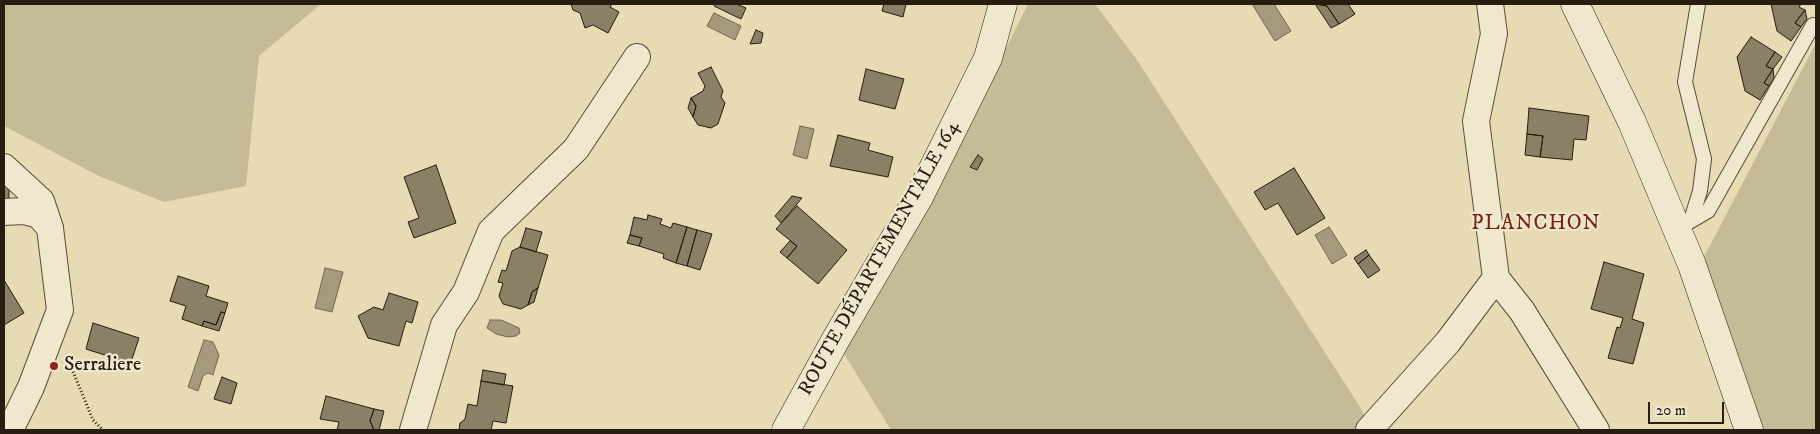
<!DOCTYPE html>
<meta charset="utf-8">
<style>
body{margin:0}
#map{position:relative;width:1820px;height:434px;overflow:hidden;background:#e6dbb3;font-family:"IM FELL DW Pica",serif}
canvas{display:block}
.frame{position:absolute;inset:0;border:5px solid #271d10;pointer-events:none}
.scale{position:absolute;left:1648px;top:402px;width:76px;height:22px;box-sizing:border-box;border:2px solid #271d10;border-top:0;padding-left:6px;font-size:15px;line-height:18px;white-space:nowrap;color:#271d10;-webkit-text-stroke:4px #efe8ce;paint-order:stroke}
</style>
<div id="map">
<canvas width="1820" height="434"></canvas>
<div class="frame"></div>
<div class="scale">20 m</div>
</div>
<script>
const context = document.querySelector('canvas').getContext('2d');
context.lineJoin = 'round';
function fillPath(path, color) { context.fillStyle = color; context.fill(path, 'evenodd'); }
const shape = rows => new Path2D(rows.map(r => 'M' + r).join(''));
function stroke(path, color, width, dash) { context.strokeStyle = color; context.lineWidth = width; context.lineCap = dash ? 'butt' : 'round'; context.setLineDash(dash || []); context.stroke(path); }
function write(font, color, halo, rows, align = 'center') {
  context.font = font + ' "IM FELL DW Pica",serif'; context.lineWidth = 4.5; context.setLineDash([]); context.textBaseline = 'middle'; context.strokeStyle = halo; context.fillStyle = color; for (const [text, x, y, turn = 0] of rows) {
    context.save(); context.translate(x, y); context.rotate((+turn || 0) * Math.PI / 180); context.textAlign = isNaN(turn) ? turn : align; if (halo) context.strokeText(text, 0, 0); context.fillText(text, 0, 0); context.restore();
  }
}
fillPath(shape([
 [4,4,321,4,259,56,246,186,164,202,99,176,4,126],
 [1028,4,1095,4,1137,60,1360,407,1371,430,891,430,843,352,903,254],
 [1816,43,1816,430,1764,430,1704,257]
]), '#c6bb97');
const water = shape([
 [1252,4,1274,4,1291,31,1275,41,1252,4],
 [714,13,741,26,735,40,707,26,714,13],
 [800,126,814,129,807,159,793,155,800,126],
 [1329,227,1347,255,1332,264,1315,235,1329,227],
 [325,268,343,272,332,312,315,308,325,268],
 [490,320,501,320,519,328,520,333,516,336,508,337,496,334,487,328,490,320],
 [204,340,213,342,219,355,213,375,208,373,203,376,198,391,188,387,204,340]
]);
fillPath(water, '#a59a7c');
stroke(water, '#736851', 1);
const building = shape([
 [571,4,612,4,610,7,619,12,608,33,593,25,585,28,580,13,573,10,571,4],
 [715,4,736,4,746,8,741,19,714,6,715,4],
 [884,4,906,4,903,17,882,11,884,4],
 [1315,4,1327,6,1339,24,1331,28,1315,4],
 [1316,4,1348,4,1355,14,1339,24,1327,6,1316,4],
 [1771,4,1801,4,1799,7,1805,10,1795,23,1801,27,1791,41,1777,31,1771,4],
 [1805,10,1807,19,1801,27,1795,23,1805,10],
 [756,30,763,33,761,43,750,44,756,30],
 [1751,37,1775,52,1766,66,1773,69,1764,83,1769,86,1760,100,1745,91,1737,57,1751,37],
 [1775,52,1782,57,1773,69,1766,66,1775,52],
 [711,67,723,91,721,97,725,103,718,124,711,128,698,125,693,117,696,106,691,98,703,91,705,86,698,73,711,67],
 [866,69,904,79,895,109,859,100,866,69],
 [1773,69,1774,78,1769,86,1764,83,1773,69],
 [691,98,696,106,693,117,688,108,691,98],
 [1529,108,1589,116,1586,140,1574,139,1572,160,1540,157,1543,136,1527,134,1529,108],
 [1527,134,1543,136,1540,157,1525,155,1527,134],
 [838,135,870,143,868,150,893,157,888,177,830,166,838,135],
 [978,155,983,159,977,170,970,167,978,155],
 [436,165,456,223,414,238,408,222,419,218,404,177,436,165],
 [1294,168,1325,218,1297,235,1278,203,1265,210,1254,192,1294,168],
 [4,184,9,184,9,199,4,199,4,184],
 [792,196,802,198,781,223,775,216,792,196],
 [797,206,847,250,818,284,787,258,797,246,776,229,797,206],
 [648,215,662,219,660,224,671,228,673,223,687,227,676,263,663,258,664,254,639,246,642,238,630,235,634,217,647,220,648,215],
 [687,227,697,230,687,266,676,263,687,227],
 [526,228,542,232,536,252,520,247,526,228],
 [697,230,712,234,700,270,687,266,697,230],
 [630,235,642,238,639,246,627,243,630,235],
 [790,241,797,246,787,258,780,252,790,241],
 [520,247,548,255,538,288,532,292,528,305,521,309,503,304,499,296,503,283,498,282,502,270,506,271,512,251,520,247],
 [1366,250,1369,255,1358,264,1354,258,1366,250],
 [1369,255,1380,270,1368,278,1358,264,1369,255],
 [1604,262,1644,274,1632,319,1644,323,1633,364,1608,358,1617,327,1620,328,1623,318,1591,309,1604,262],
 [178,276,209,286,206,296,228,303,225,313,221,312,216,325,204,321,202,326,182,319,186,306,170,301,178,276],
 [4,280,24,313,4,325,4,280],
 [538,288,534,302,528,305,532,292,538,288],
 [389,293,418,302,412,323,406,321,399,346,368,338,358,316,374,307,383,310,389,293],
 [221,312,225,313,219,331,202,326,204,321,216,325,221,312],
 [93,323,139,338,128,371,115,368,117,359,86,349,93,323],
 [483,370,506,374,504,385,481,381,483,370],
 [222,377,237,383,231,404,214,399,222,377],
 [481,381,513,386,506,423,493,421,491,430,459,430,460,423,465,419,468,404,477,406,481,381],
 [326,396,374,409,370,421,374,430,337,430,339,422,320,419,326,396],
 [374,409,384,411,379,430,374,430,370,421,374,409]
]);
fillPath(building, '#8a8065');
stroke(building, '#271d10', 1);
const lane = shape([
 [1691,220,1700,191,1704,159,1685,82,1698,4],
 [1677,229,1708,211,1813,25]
]);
const street = shape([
 [1490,4,1494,34,1476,121,1496,278,1522,311,1596,430],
 [4,167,41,201,50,228,60,310,31,387,10,430],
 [4,212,24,211,39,215,50,228],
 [413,430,444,325,466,292,491,231,576,149,637,57],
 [1369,430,1448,342,1496,278]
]);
const secondary = shape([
 [1575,4,1632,122,1692,265,1749,430],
 [786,430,836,339,919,197,988,58,1003,4]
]);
stroke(lane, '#574c39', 16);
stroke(street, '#574c39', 28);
stroke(secondary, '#271d10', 29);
stroke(shape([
 [69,362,93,420,103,430]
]), '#271d10', 3, [1, 2.5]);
stroke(lane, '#efe8ce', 14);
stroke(street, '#efe8ce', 26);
stroke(secondary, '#efe8ce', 28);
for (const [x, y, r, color] of [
 [54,366,5,"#8f2418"]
]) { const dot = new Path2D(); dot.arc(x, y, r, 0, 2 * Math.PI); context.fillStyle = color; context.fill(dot); stroke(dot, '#efe8ce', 2); }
write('20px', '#271d10', '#efe8ce', [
 ["ROUTE DÉPARTEMENTALE 164",880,259,-61]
]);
write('20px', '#271d10', '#efe8ce', [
 ["Serraliere",64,366]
], 'left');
context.letterSpacing = '1px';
write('21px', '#7a1f14', '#efe8ce', [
 ["PLANCHON",1536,225]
]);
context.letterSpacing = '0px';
</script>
